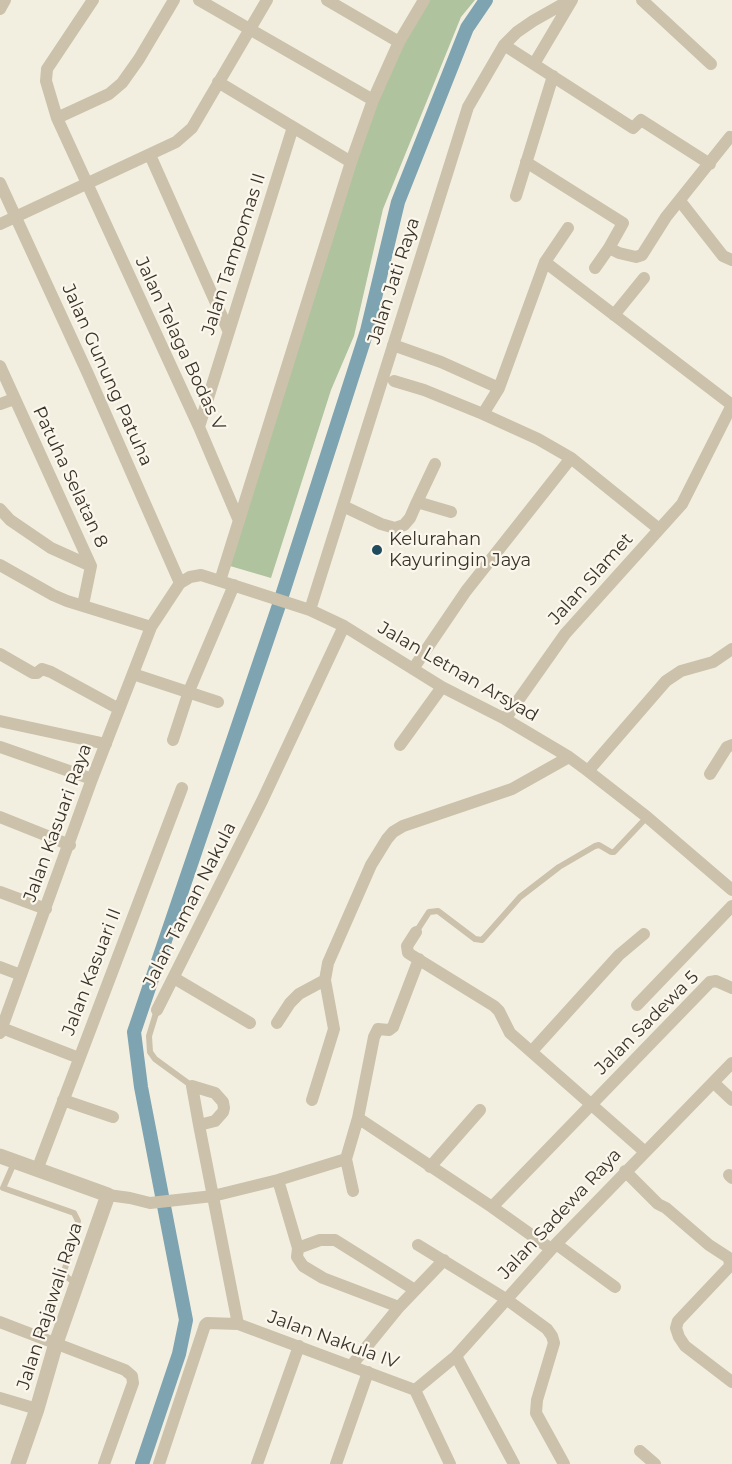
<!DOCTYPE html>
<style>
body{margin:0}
canvas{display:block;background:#f3efe0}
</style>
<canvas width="732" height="1464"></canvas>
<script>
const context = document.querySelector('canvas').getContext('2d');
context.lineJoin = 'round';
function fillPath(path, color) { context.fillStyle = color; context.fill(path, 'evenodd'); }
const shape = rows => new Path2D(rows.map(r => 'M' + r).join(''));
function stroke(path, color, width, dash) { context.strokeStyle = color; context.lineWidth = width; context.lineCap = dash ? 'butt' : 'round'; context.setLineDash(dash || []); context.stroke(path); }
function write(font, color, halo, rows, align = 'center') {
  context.font = font + ' Montserrat,sans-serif'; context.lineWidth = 4.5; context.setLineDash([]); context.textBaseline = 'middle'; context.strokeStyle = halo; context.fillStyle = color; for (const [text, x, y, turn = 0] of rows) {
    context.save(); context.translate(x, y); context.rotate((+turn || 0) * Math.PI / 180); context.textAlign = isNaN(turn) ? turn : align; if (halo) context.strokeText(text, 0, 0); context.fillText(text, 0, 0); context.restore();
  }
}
fillPath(shape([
 [426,0,475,0,461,17,383,209,354,336,331,390,271,578,230,566,378,94]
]), '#afc39f');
stroke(shape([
 [142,1464,179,1354,186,1320,141,1087,134,1032,278,608,367,331,398,202,467,28,486,0]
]), '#7ea4b1', 14);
stroke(shape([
 [416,932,429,912,438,911,475,939,482,940,520,897,559,867,595,846,599,845,611,852,614,852,647,817],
 [157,1010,149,1036,150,1052,155,1059,192,1086],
 [14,1163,3,1188,74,1213,78,1221,64,1272,67,1277,76,1284]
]), '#ccc2ab', 6);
stroke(shape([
 [93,0,47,69,46,81,57,118,199,427,239,521],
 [199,0,373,100],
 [327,0,399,42],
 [642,0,711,64],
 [0,9,5,0],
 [504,45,633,128,641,120,710,164],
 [534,64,572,0],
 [218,82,351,162],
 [57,118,109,94,122,83,139,59,174,0],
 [150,155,228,330],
 [526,162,623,223,609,248,619,253,636,257,642,255,666,217,730,137,732,138],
 [0,183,88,374,180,583],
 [516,196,553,76],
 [680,201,723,256,732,260],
 [0,224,176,142,192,128,267,0],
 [595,268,609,248],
 [614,315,644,278],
 [393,345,441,362,499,388],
 [0,366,91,566,83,605],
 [394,381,424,390,483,414,538,439,571,458,659,529],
 [0,404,14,399],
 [483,414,499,388,545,262,568,228],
 [199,427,293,127],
 [417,502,435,464],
 [343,506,381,524,395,528,404,525,410,518,417,502,451,512],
 [0,509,10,520,51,548,91,566],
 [0,565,53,595,67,601,151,627],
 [220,581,351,162,373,100,399,42,424,0],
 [310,610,468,107,504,45,517,32,533,21,570,0],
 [0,654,33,673,37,673,42,669,51,672,119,709],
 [413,669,466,591,571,458],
 [133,674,218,702],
 [505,719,565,634,682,504,732,405,545,262],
 [0,721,106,744],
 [173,740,189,691,234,585],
 [400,745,442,687],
 [0,747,92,779],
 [588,771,666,681,681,671,713,662,732,649],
 [710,774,727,747,732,745],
 [0,817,70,845],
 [0,892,46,909],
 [416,932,407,946,408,953,494,1006,499,1011,510,1033,644,1151],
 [0,967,21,975],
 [174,978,250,1023],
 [637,1005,732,906],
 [157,1010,262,801,344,626],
 [277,1023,290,1003,299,994,325,980],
 [2,1028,79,1058],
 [0,1033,92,779,151,627,180,583,190,577,201,575,220,581,310,610,344,626,442,687,505,719,569,757,588,771,647,817,732,890],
 [532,1051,619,955,644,934],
 [714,1083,732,1100],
 [63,1100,113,1117],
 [312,1100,334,1029,325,980,328,963,371,865,387,839,393,832,403,826,512,789,569,757],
 [358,1118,492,1207,551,1249],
 [199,1125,215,1121,223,1112,224,1108,223,1102,215,1093,192,1086,199,1125,238,1324],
 [346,1159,358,1118,374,1037,378,1029,389,1030,393,1027,419,959],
 [346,1159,353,1191],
 [430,1167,480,1110],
 [37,1170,182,788],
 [625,1171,658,1204,666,1208,709,1245,729,1258,730,1266,678,1321,676,1328,679,1337,685,1346,732,1382],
 [729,1175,732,1178],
 [278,1180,298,1248,297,1257,303,1266,323,1278,399,1307],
 [108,1195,130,1198,150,1203,213,1196,278,1180,346,1159],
 [492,1207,710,982,716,981,732,988],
 [556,1244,615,1287],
 [418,1245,506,1299,547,1329,552,1336,554,1343,537,1400,536,1413,564,1464],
 [298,1248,320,1240,335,1240,415,1290],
 [0,1322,125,1370,132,1376,133,1383,104,1464],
 [456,1356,514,1464],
 [351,1366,399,1307,444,1260],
 [415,1390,456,1356,556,1244,732,1063],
 [415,1390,450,1464],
 [0,1398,37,1409],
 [640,1451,655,1464],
 [159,1464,205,1325,207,1323,238,1324,415,1390],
 [257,1464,299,1346],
 [336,1464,368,1372]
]), '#ccc2ab', 12);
stroke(shape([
 [0,1156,108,1195,56,1343,37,1409,18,1464]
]), '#ccc2ab', 15);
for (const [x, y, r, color] of [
 [377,550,6,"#1f4b5c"]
]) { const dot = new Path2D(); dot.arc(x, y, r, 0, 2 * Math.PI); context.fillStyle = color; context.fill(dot); stroke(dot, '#fbf7ed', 2); }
write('18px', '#3a332a', '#fbf7ed', [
 ["Jalan Tampomas II",234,254,-72],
 ["Jalan Jati Raya",394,281,-72],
 ["Jalan Telaga Bodas V",180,344,65],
 ["Jalan Gunung Patuha",107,375,66],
 ["Patuha Selatan 8",70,477,65],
 ["Jalan Slamet",591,579,-48],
 ["Jalan Letnan Arsyad",458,672,30],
 ["Jalan Kasuari Raya",58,823,-70],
 ["Jalan Taman Nakula",190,905,-63],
 ["Jalan Kasuari II",92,972,-69],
 ["Jalan Sadewa 5",647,1023,-45],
 ["Jalan Sadewa Raya",560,1214,-47],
 ["Jalan Rajawali Raya",50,1306,-72],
 ["Jalan Nakula IV",333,1340,20]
]);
write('18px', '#3a332a', '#fbf7ed', [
 ["Kelurahan",389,540],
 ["Kayuringin Jaya",389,561]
], 'left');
</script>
